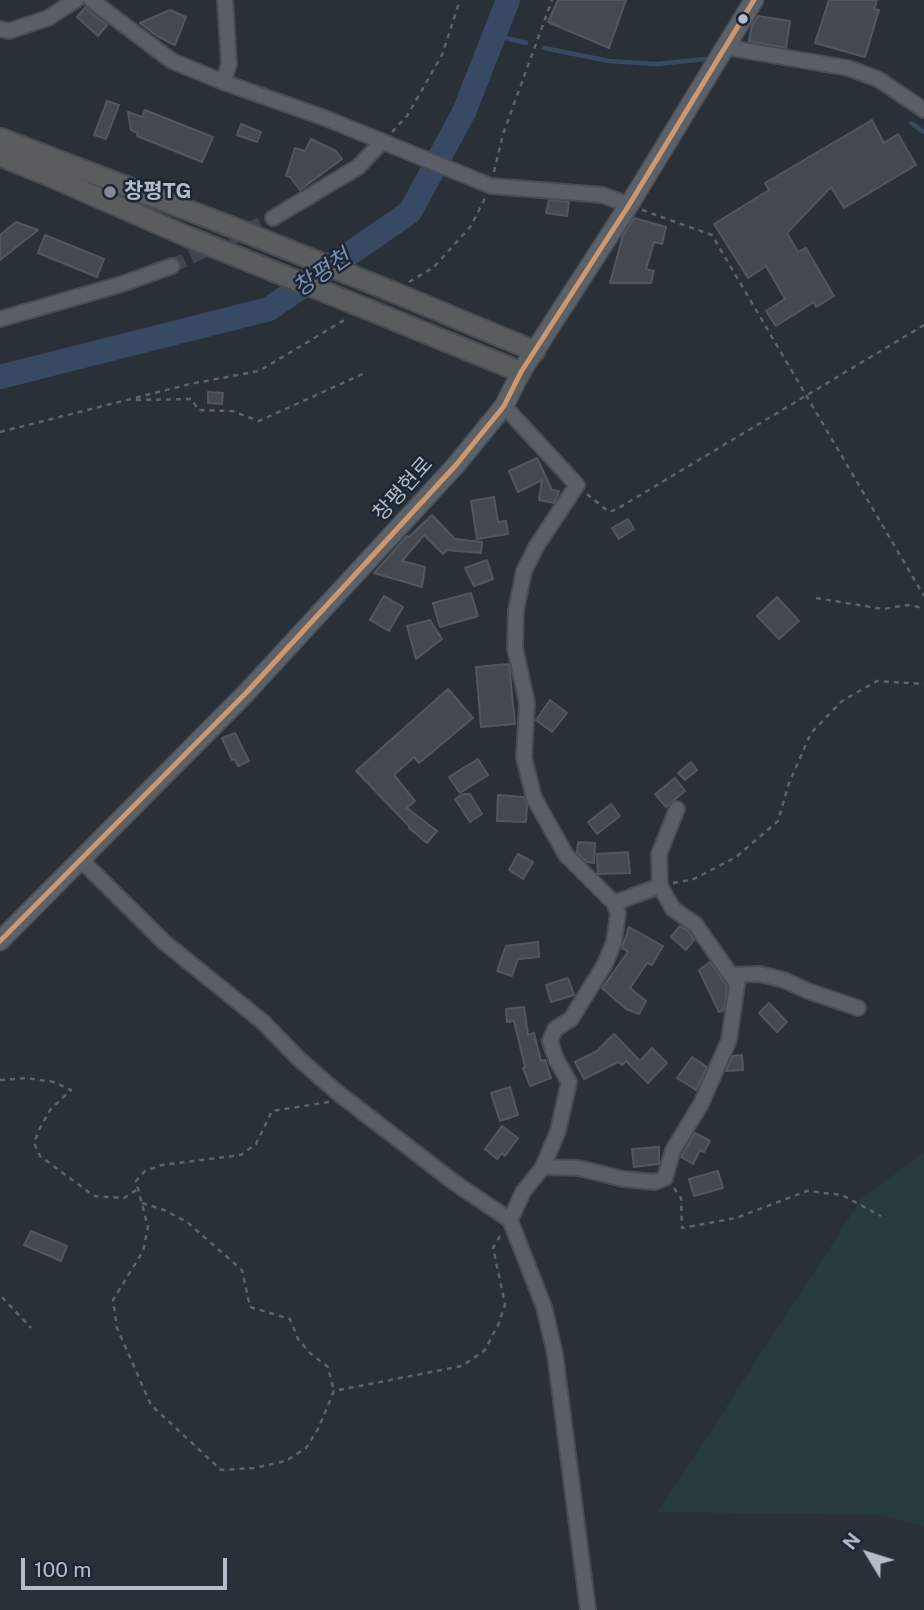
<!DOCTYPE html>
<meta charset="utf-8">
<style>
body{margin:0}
#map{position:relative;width:924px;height:1610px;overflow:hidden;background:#2a3038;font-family:"Public Sans",sans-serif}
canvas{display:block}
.north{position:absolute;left:833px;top:1519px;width:70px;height:70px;-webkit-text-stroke:5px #1d2633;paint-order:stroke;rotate:308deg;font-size:19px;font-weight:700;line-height:28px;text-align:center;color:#b4bcc9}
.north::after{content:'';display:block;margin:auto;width:24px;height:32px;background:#b4bcc9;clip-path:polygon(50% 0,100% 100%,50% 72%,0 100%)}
.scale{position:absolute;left:21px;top:1558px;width:206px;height:32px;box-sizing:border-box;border:4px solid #b4bcc9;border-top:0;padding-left:9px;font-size:21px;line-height:24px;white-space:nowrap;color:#b4bcc9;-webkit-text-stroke:5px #1d2633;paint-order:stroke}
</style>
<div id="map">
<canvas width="924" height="1610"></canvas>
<div class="north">N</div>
<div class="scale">100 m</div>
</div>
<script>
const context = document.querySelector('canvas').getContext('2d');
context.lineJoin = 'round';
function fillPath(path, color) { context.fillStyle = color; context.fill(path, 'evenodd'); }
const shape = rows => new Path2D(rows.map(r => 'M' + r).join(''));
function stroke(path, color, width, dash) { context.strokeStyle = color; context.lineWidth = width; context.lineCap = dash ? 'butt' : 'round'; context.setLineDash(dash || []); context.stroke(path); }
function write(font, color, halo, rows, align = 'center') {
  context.font = font + ' "Public Sans","Noto Sans KR",sans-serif'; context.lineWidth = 5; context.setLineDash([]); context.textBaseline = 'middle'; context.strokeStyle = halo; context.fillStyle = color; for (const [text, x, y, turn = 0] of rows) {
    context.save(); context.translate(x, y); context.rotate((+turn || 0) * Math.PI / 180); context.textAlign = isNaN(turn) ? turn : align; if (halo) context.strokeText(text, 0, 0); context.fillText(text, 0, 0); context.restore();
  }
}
fillPath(shape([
 [924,1153,924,1526,881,1515,658,1512,862,1198]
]), '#273a3e');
stroke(shape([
 [494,35,526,43],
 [544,48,609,61,657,64,705,59],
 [911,123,924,132]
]), '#384963', 4.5);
stroke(shape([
 [0,377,269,309,410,212,464,112,508,0]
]), '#384963', 24);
const building = shape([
 [558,0,626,0,609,48,548,22,558,0],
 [829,0,877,0,874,9,879,10,865,57,815,43,829,0],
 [85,8,107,25,98,36,77,17,85,8],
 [170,10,186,17,175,45,157,36,140,23,170,10],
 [758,16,790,21,786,48,749,41,752,25,758,16],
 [107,101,119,105,106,139,94,135,107,101],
 [145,110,213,137,202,162,137,136,138,133,131,130,128,112,142,117,145,110],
 [872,120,884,143,898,134,916,165,844,208,831,187,787,233,798,252,806,248,834,296,816,307,814,302,776,326,766,311,785,299,766,266,748,278,714,224,769,190,765,183,872,120],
 [241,124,261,132,257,142,237,135,241,124],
 [311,139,336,151,342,159,300,190,290,177,286,176,295,148,305,151,311,139],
 [549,200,569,202,567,216,546,213,549,200],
 [634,218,666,227,662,244,654,242,646,269,654,271,651,283,610,283,623,235,634,218],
 [16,222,38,230,0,260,0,235,16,222],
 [45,235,104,259,97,277,38,253,45,235],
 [208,392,223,393,222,404,208,403,208,392],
 [537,458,552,490,559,491,554,503,539,500,542,480,518,492,509,471,537,458],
 [494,497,498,522,506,521,508,534,477,539,471,501,494,497],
 [432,515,455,539,482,542,481,553,447,550,443,554,424,535,402,561,425,567,422,587,374,573,407,536,409,537,432,515],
 [628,519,634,529,619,539,612,528,628,519],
 [487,560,493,579,474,586,465,568,487,560],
 [471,593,478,616,440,627,433,603,471,593],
 [384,596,403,607,389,631,370,620,384,596],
 [777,597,799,621,779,639,757,616,777,597],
 [430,620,442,639,416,659,407,626,430,620],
 [509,664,515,724,481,727,476,667,509,664],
 [448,689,473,718,419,763,414,757,394,775,415,801,407,808,437,831,427,843,409,828,410,827,356,771,448,689],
 [550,700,567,713,552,732,536,720,550,700],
 [235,733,249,761,238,766,235,759,232,760,222,738,235,733],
 [478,759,488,775,460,793,449,777,478,759],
 [691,762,697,770,685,780,678,773,691,762],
 [675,778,685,791,666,807,655,794,675,778],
 [463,794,470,794,482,814,470,822,455,799,463,794],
 [498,795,524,797,527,805,526,822,497,821,498,795],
 [611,804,620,816,597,834,588,822,611,804],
 [578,842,595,843,594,863,587,862,577,853,578,842],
 [628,852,630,873,598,874,597,854,628,852],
 [518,854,533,862,523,879,509,870,518,854],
 [680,926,688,931,694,940,686,950,671,937,680,926],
 [629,927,663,946,652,965,647,963,630,988,646,1001,639,1014,626,1009,602,988,628,952,622,948,629,927],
 [538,942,539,957,518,959,512,976,497,971,506,946,538,942],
 [710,962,727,986,724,1010,719,1012,699,970,710,962],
 [568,978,574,995,551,1002,546,985,568,978],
 [769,1003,787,1022,777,1032,759,1013,769,1003],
 [524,1007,528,1035,534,1033,541,1061,545,1060,551,1078,530,1086,523,1068,525,1067,514,1021,507,1022,506,1009,524,1007],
 [614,1034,640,1061,652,1048,667,1063,648,1083,626,1061,622,1065,618,1062,584,1079,575,1062,597,1051,614,1034],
 [742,1055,743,1070,726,1071,733,1056,742,1055],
 [692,1057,707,1067,696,1090,677,1078,692,1057],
 [510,1087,518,1115,500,1121,491,1093,510,1087],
 [502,1126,518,1138,505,1156,502,1153,497,1159,485,1149,502,1126],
 [695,1133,710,1141,704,1152,700,1150,693,1164,681,1157,695,1133],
 [659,1147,659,1164,634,1167,632,1149,659,1147],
 [718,1171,723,1188,694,1196,689,1179,718,1171],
 [31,1231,67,1246,61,1261,24,1245,31,1231]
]);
fillPath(building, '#444950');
stroke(building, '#52575f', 2);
stroke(shape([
 [172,266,273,218]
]), '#3f454e', 14, [14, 7]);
const minor = shape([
 [91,0,172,61,223,82,325,118,491,186,603,195,629,205],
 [0,29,9,31,48,18,76,0],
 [725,47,848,68,878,79,924,110],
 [223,82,229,64,225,0],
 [273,218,358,167,381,143],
 [0,319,122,284,172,266],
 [504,406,577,485,536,547,524,571,516,610,515,648,527,703,524,758,534,798,566,855,614,903,618,913,614,942,605,964,571,1019,555,1029,550,1041,556,1059,569,1082,558,1131,543,1167,523,1192,510,1220],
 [81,860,164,942,263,1022,299,1059,338,1093,455,1183,510,1220,544,1307,555,1354,588,1610],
 [614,903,660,886],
 [731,975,760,974,784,980,808,991,858,1008],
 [543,1167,579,1168,623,1179,655,1182,665,1178,673,1150,701,1104,729,1040,737,984,695,924,673,909,660,886,659,854,677,809]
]);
const major = shape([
 [0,941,247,692,456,465,504,406,521,372,629,205,754,0]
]);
const highway = shape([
 [0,138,232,227],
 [0,156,47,175,186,236],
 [398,294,535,351],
 [367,309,521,372]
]);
stroke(minor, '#484c53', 18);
stroke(major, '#484c55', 21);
stroke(highway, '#474c53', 23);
stroke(shape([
 [392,132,407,116,442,55,460,0],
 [494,172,503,134,552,0],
 [642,210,712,235,924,596],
 [409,282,434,267,471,226,485,198],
 [136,400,192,399,198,410,232,411,259,421,367,372],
 [0,432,190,384,259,371,346,319],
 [587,494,609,512,617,509,924,325],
 [816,598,883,609,908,605,924,608],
 [673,883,694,879,736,857,778,821,789,783,811,733,842,701,877,681,924,684],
 [0,1080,27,1078,54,1082,71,1090,50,1110,39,1130,34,1143,40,1156,94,1196,124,1198,138,1189],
 [329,1102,272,1111,256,1144,241,1155,162,1165,145,1171,136,1181,148,1227,143,1251,113,1300,117,1328,151,1405,221,1470,254,1468,286,1461,306,1448,318,1429,334,1391,462,1366,485,1350,499,1323,505,1304,493,1248,500,1236],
 [674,1188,681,1198,682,1228,736,1218,807,1191,842,1195,881,1216],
 [142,1203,164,1210,187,1222,242,1270,250,1307,290,1319,298,1339,310,1353,328,1367,334,1391],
 [2,1297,31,1328]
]), '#5d636a', 2.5, [5, 5]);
stroke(minor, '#5a5e66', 14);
stroke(major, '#5c6168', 18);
stroke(highway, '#5a5d60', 19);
const highwayBridge = shape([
 [232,227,398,294],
 [186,236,367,309]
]);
stroke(highwayBridge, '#474c53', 23, []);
stroke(highwayBridge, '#5a5d60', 19);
stroke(shape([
 [0,941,247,692,456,465,504,406,521,372,629,205,754,0]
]), '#cd976f', 5);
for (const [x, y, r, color] of [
 [743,19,6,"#b4bcc9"],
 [110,192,7,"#848b96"]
]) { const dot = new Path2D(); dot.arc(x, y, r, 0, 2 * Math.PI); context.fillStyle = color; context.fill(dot); stroke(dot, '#1d2633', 2.5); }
write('bold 21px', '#b4bcc9', '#1d2633', [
 ["창평TG",124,192]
], 'left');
write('21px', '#b4bcc9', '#1d2633', [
 ["창평현로",403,489,-48]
]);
write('italic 23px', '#7c92b1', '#1d2633', [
 ["창평천",322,273,-35]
]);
</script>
